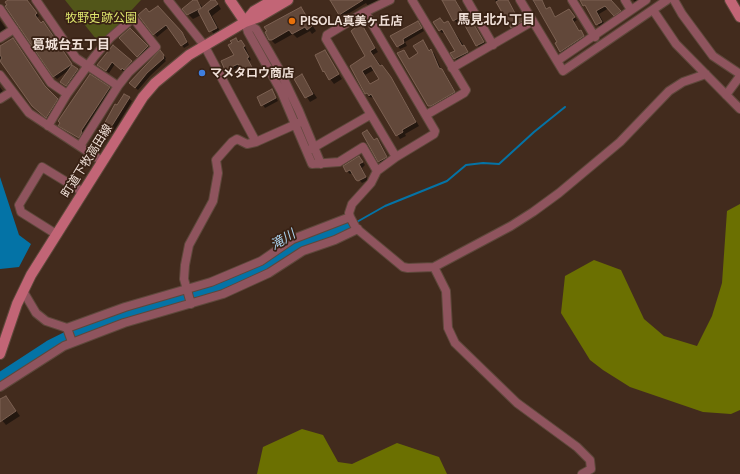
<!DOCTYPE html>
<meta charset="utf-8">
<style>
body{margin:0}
canvas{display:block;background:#422b1d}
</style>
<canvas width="740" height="474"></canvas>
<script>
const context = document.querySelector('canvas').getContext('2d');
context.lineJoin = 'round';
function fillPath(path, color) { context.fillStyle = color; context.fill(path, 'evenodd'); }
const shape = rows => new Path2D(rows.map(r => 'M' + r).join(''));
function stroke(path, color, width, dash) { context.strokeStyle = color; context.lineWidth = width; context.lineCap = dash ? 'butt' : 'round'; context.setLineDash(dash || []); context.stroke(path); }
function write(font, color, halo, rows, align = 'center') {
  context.font = font + ' Raleway,"Noto Sans JP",sans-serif'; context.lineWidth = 3.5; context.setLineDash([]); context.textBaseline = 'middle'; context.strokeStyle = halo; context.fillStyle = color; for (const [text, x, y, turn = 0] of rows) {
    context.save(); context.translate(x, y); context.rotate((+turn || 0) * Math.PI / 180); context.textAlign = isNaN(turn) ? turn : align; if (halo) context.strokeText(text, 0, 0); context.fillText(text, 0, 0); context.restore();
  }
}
fillPath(shape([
 [65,0,141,0,100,44]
]), '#525619');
fillPath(shape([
 [740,204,740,410,731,414,703,412,630,387,603,370,590,360,561,313,565,276,594,260,621,270,644,319,664,336,697,346,712,316,722,283,727,211],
 [302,429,323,435,338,462,352,464,397,443,439,457,447,474,257,474,263,447]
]), '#6b7001');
fillPath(shape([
 [0,177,19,235,31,244,19,267,0,269]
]), '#0473a6');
fillPath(shape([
 [10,0,27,0,39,16,37,18,41,24,46,25,74,67,80,73,69,88,61,82,69,70,57,79,54,76],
 [195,0,200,4,203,8,213,0,218,4,221,9,212,16,221,33,215,36,201,15,193,19,188,14],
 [331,0,381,0,368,6,366,3,343,17],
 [443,0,454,0,458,4,467,19,471,20,486,45,480,48,477,45,463,21,458,24,454,20],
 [495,0,508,0,517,16,520,14,527,23,514,30],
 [532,0,542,0,547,9,550,8,556,17,571,12,577,20,574,22,580,32,586,39,563,55,556,43,558,42],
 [583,0,610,0,623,14,617,18,609,8,599,14,605,25,600,28],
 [633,0,641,0,636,3],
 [158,7,185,36,189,45,184,48,169,27,157,37,139,15,149,13],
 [301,8,316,31,312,34,310,31,297,38,293,34,275,44,270,39],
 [0,20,7,30,0,35],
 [418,22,424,31,405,42,407,46,400,49,392,36],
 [448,22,470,55,458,62,452,54,456,51,445,32,442,33,439,30],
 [361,24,378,52,373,55,394,82,419,126,405,134,406,136,400,139,375,98,369,97,366,93,351,66,367,57],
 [374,70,380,80,371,85,365,75],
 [130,29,150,49,141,59,121,38],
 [13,39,48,90,60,103,50,120,36,108,0,58,0,47],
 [236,39,244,44,251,60,249,61,255,72,247,76,241,67,229,72,226,69,235,55,233,43],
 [423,42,430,51,434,53,441,69,445,73,457,95,432,108,403,51,409,59,419,54],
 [113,46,134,65,127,72,125,70,124,72,115,64,109,73,98,65],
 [324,51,342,79,334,84,324,71,316,56],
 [160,52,166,58,165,60,166,61,150,76,138,90,130,83],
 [302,75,317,98,310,102,295,79],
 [0,87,5,94,0,97],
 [109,88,112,91,82,140,62,128,61,123],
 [272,90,278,101,265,108,258,98],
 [124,95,132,101,112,134,103,128],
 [367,131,374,141,377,140,380,142,389,160,382,164,379,161],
 [359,157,365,165,362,168,368,180,362,183,353,173,350,174,347,171],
 [6,397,20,416,6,425,0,418,0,401]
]), '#0007');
stroke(shape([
 [355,223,385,206,447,181,466,165,483,163,499,164,534,132,565,107]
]), '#0473a6', 2);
stroke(shape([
 [0,378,49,346,77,332,135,312,223,285,271,264,299,245,351,224]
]), '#0473a6', 11);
const building = shape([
 [8,0,27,0,37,13,35,15,41,23,43,21,72,64,53,77,5,6,7,5,5,2,8,0],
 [193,0,197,0,201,8,187,15,182,9,193,0],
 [211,0,215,0,218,4,208,11,217,28,209,32,198,11,211,0],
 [330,0,363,0,339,15,330,0],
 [442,0,455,0,464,15,453,21,442,0],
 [499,0,508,0,516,15,520,13,524,20,511,28,496,2,499,0],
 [533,0,542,0,546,9,550,7,555,17,569,9,575,17,572,19,579,31,581,30,584,36,560,52,555,43,557,42,533,0],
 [580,0,611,0,621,11,614,16,605,6,596,11,602,22,596,25,585,5,583,6,580,0],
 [158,6,182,32,187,42,181,46,166,25,153,35,138,15,146,8,149,12,158,6],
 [301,7,312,26,307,30,305,27,292,34,289,30,272,40,269,40,265,32,267,31,264,27,301,7],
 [469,16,484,42,476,46,462,20,469,16],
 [440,18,444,23,448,21,462,46,464,45,468,52,454,59,450,53,455,51,442,29,439,31,433,22,440,18],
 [418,21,422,28,403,39,404,43,397,47,390,36,418,21],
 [361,23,375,48,370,51,380,66,382,65,391,77,416,122,402,130,403,132,396,136,371,94,369,96,367,93,365,94,350,66,365,56,351,31,361,23],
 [371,66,379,79,370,84,362,71,371,66],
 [130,28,148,46,137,57,119,38,130,28],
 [13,38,45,86,58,99,46,118,32,106,0,61,2,58,0,55,0,46,13,38],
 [236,38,238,42,241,40,245,46,243,47,249,57,247,58,253,69,244,74,238,64,225,70,221,61,234,55,228,45,232,43,230,41,236,38],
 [423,40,429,51,431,49,439,68,442,69,455,92,431,106,428,106,397,53,404,50,409,59,418,53,413,46,423,40],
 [113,45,132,61,124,70,122,68,121,70,112,62,106,71,97,65,113,45],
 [160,50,164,55,163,57,164,58,147,73,135,88,129,83,160,50],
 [325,50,339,74,329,80,324,71,323,72,315,55,325,50],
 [72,65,78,69,66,86,60,82,72,65],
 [90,74,110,87,81,131,82,132,79,138,58,126,60,123,58,121,90,74],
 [302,74,313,94,305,98,294,79,302,74],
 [272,89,276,98,261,106,257,97,272,89],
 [124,94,130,97,108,132,102,128,115,104,117,105,124,94],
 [367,130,374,140,377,138,387,157,378,162,362,133,367,130],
 [359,156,363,162,359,164,366,177,358,181,356,180,350,170,346,172,343,166,359,156],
 [6,396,16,411,0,422,0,399,6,396]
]);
fillPath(building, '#62483a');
stroke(building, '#7c6152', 1);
const street = shape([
 [36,0,76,58,118,86],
 [168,0,204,45,256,142,303,121],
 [412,0,466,90,464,93,426,115],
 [467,0,493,45],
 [520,0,563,71,667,0],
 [572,0,595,37],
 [625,0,631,10],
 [674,0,682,14,713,56,740,74],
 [0,9,51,83,67,94],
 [653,10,676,44,740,109],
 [365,12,435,131,434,134,396,157,326,39,327,35,365,12,390,0],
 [245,22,248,32,281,91,312,164,339,162,363,147,377,171],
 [245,22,256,29,279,69,299,111,321,164],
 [0,38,14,29],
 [557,61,646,0],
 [452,68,533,21],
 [0,75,29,113,102,161],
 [726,95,740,76],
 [0,99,11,92],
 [48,126,67,94,94,57,110,38,133,18,156,47,129,72,118,86,80,146],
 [311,149,370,115],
 [396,157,377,171,371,183,352,204,349,213,350,217,356,228,403,267,408,268,434,267,511,226,533,212,559,193,620,142,669,91,683,82,706,74],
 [56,234,21,212,19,205,42,167,83,192],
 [434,267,446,291,448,328,455,343,517,403,577,447,590,460,591,469,582,474],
 [23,291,36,313,46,321,67,328,72,342],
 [191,304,184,279,185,265,189,245,213,201,218,173,216,160,232,142,237,139,247,144,256,142],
 [67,328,125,307,211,282,261,261,293,239,350,217],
 [0,387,64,346,124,323,223,294,269,273,303,251,335,240,358,229]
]);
const secondary = shape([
 [230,0,245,22],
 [730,0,740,17],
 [245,22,254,11,273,0],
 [0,354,17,304,31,275,143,97,155,83,189,55,245,22,259,17,288,0]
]);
stroke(street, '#5e483b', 10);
stroke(secondary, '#5e483b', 12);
stroke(street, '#8f545e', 8);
stroke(secondary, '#c26576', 10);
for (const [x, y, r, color] of [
 [292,21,4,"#e8710a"],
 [202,73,4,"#3f7fe0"]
]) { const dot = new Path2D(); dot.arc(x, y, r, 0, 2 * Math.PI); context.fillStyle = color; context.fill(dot); stroke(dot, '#382114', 1.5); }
write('12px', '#dfe76d', '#382114', [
 ["牧野史跡公園",101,18]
]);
write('bold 12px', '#f0e0d8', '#382114', [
 ["PISOLA真美ヶ丘店",300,21],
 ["マメタロウ商店",210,73]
], 'left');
write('12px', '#f0e0d8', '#382114', [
 ["町道下牧高田線",87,161,-58]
]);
write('bold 13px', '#f0e0d8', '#382114', [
 ["馬見北九丁目",496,20],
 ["葛城台五丁目",71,45]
]);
write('italic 13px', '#abd4f0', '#382114', [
 ["滝川",283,240,-31]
]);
</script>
